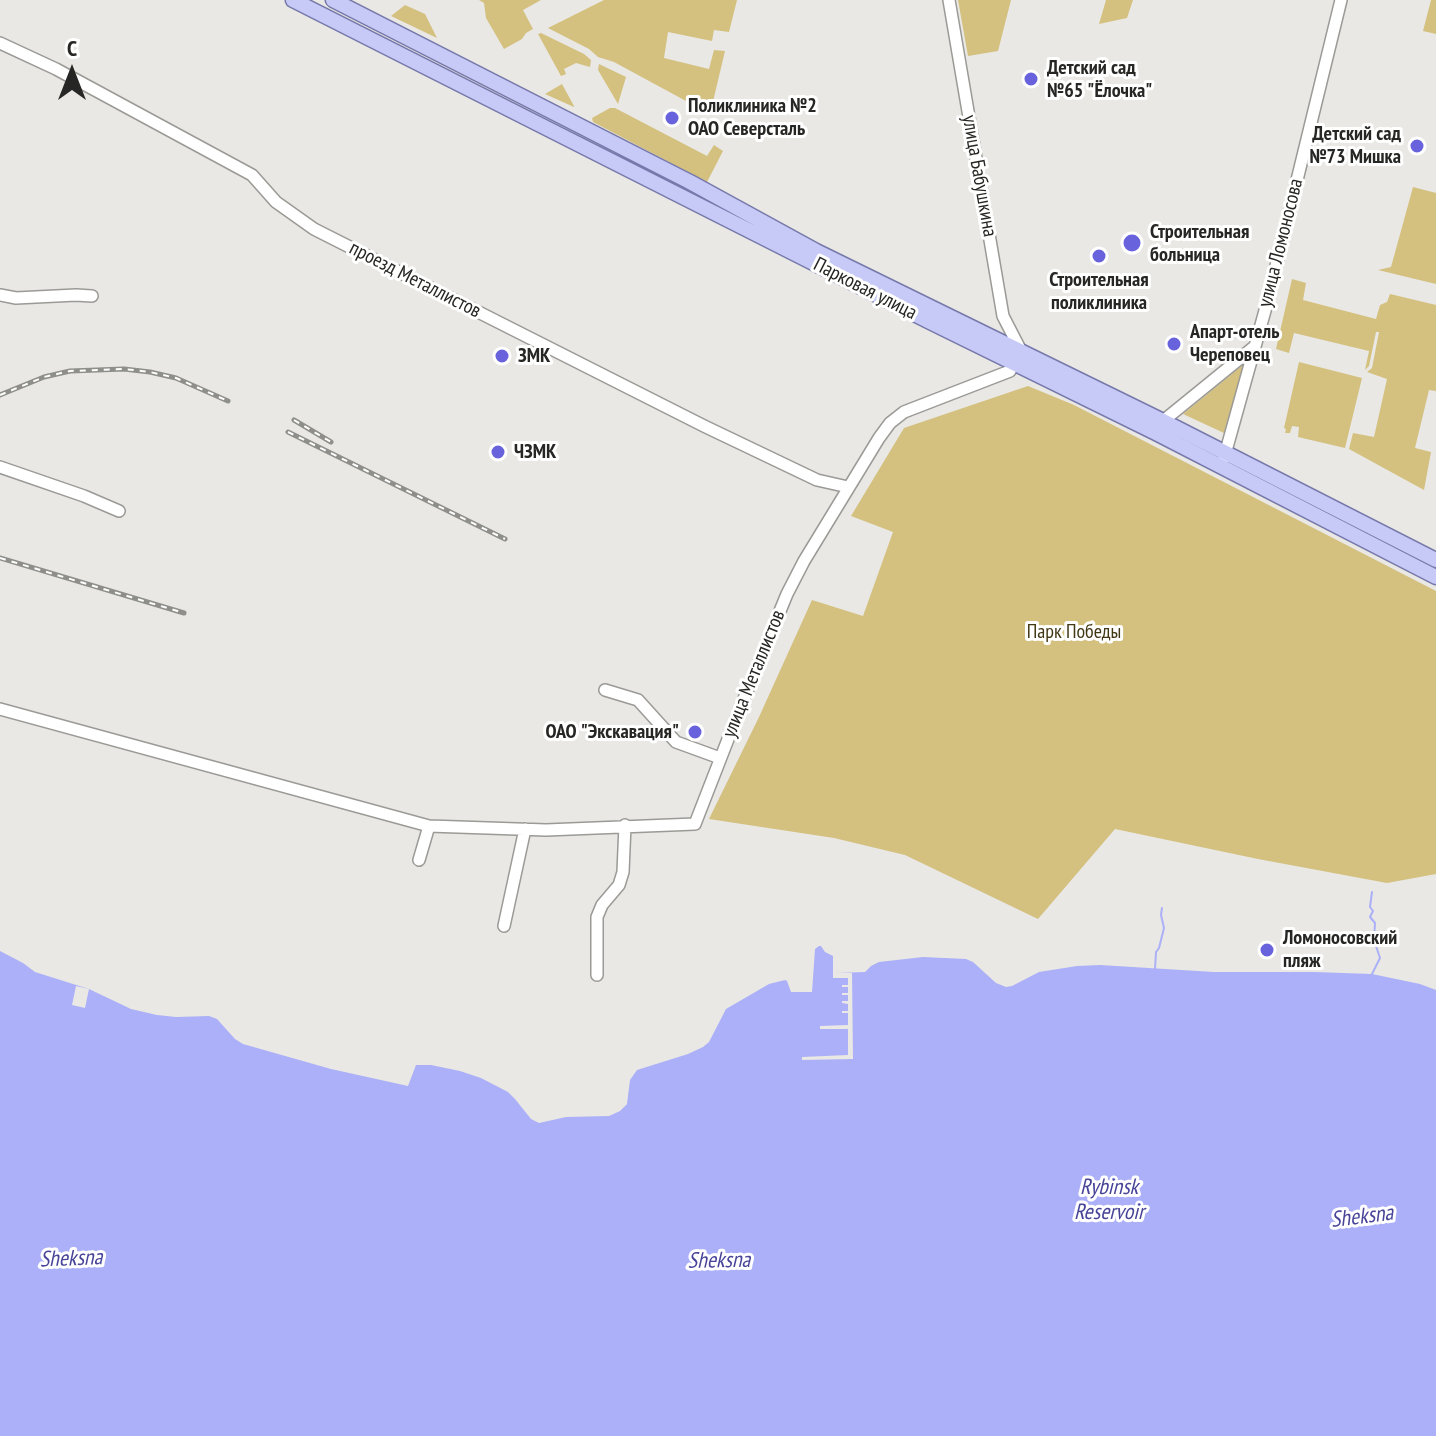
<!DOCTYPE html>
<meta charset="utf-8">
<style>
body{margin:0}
#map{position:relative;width:1436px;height:1436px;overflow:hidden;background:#e9e8e4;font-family:"PT Sans Narrow",sans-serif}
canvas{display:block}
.north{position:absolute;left:32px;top:32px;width:80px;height:80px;-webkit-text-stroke:6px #fff;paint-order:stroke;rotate:0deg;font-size:22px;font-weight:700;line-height:32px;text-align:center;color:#262624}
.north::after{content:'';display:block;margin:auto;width:28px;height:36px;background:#262624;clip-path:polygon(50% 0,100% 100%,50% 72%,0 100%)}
</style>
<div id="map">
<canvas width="1436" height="1436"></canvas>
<div class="north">С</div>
</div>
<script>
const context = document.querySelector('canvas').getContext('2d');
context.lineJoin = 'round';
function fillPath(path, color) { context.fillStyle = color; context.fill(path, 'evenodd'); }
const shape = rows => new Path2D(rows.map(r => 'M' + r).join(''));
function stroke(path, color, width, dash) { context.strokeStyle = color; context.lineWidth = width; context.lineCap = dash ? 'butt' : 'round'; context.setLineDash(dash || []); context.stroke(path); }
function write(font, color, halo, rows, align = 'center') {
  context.font = font + ' "PT Sans Narrow",sans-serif'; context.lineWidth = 6; context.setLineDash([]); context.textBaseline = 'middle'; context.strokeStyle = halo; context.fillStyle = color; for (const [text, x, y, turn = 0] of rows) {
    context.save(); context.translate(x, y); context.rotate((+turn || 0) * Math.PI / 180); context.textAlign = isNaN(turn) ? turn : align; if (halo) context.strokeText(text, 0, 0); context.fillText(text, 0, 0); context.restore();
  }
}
fillPath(shape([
 [479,0,541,0,523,10,533,29,526,33,522,39,504,49,486,18,484,3],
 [604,0,737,0,729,32,714,30,712,41,668,32,664,58,709,69,714,50,725,51,710,114,614,62,598,57,589,49,548,28],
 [958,0,1011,0,998,51,968,56],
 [1106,0,1133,0,1127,18,1099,24],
 [1431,0,1436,0,1436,34,1423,31],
 [405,5,425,14,437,38,391,16],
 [541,33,584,54,591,60,590,67,576,63,564,69,566,74,561,76,538,34],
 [599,64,626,77,618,104,598,70],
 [562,84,574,106,574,107,545,94],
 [610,108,615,108,707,156,714,145,723,151,707,182,593,122,592,118],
 [1413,187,1436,193,1436,284,1378,270,1391,267],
 [1292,279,1306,283,1303,300,1376,319,1380,305,1387,302,1390,294,1436,305,1436,391,1429,390,1415,448,1431,452,1424,490,1349,449,1353,433,1374,437,1387,379,1367,372,1372,368,1379,332,1376,332,1369,366,1365,370,1369,351,1294,333,1289,353,1276,349],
 [1299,362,1362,378,1345,448,1298,437,1299,427,1292,426,1290,433,1285,433,1286,429,1284,428],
 [1244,364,1224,433,1183,414],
 [1028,386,1074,405,1436,591,1436,874,1387,883,1258,859,1115,829,1038,919,905,855,834,838,709,819,759,717,812,600,863,616,893,532,851,516,904,428]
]), '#d4c07f');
fillPath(shape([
 [819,946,821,946,825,952,833,956,837,973,865,972,871,966,879,962,923,957,966,959,973,962,996,983,1006,987,1012,986,1039,972,1077,966,1100,965,1214,972,1314,972,1372,974,1420,984,1436,990,1436,1436,0,1436,0,951,23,963,35,972,89,989,131,1009,157,1015,176,1017,209,1016,217,1019,235,1039,243,1044,331,1069,408,1086,416,1065,431,1065,460,1071,481,1078,508,1092,515,1099,531,1119,539,1123,566,1117,609,1116,620,1111,627,1104,630,1080,637,1070,688,1054,703,1047,709,1042,726,1009,769,984,785,980,787,981,791,992,812,992,815,949]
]), '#abb0f8');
fillPath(shape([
 [833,953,836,953,837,973,852,973,853,1059,802,1060,802,1057,848,1055,848,1029,820,1029,820,1026,848,1025,848,1013,842,1013,842,1011,848,1011,848,1004,842,1003,842,1001,848,1001,848,995,842,995,842,993,848,993,848,987,842,987,842,985,848,985,848,978,833,978],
 [76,986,89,989,85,1008,72,1005]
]), '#e9e8e4');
stroke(shape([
 [1372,892,1370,907,1373,911,1370,917,1375,923,1374,940,1380,958,1372,974],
 [1155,969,1156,952,1159,948,1164,928,1161,915,1162,908]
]), '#abb0f8', 2);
const minor = shape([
 [0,43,56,69,252,175,276,202,314,229,704,426,817,480,848,487],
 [0,295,16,298,76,295,92,296],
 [1160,425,1163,421,1254,347],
 [1224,458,1266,307,1341,0],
 [0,467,84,496,119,511],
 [605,690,638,700,676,742,720,758],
 [0,709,429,826,546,830,695,824,739,711,787,594,804,561,879,438,890,423,904,412,1010,371,1020,349,1003,316,949,0],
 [419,860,429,826],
 [504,926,525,829],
 [597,975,597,917,602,905,619,885,623,872,625,825]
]);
const major = shape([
 [293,0,928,321,1156,433,1436,577],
 [333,0,690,182,816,251,1163,421,1436,560]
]);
stroke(minor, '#9b9a96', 14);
stroke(major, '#7779aa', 17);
stroke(minor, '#fff', 11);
stroke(major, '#c7caf7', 14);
const rail = shape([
 [0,395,44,377,70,371,124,369,150,372,176,378,228,401],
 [294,420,331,442],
 [288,432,505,539],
 [0,558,184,613]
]);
stroke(rail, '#8e8e8a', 5);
stroke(rail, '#fff', 2, [6]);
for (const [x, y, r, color] of [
 [1031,79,8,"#6863dc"],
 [672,118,8,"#6863dc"],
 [1417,146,8,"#6863dc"],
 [1132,243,10,"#6863dc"],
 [1099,256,8,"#6863dc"],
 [1174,344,8,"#6863dc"],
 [502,356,8,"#6863dc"],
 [498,452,8,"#6863dc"],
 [695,732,8,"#6863dc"],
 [1267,950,8,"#6863dc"]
]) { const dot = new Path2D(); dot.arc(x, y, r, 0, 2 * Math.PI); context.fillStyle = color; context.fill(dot); stroke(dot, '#fff', 3); }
write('bold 20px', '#262624', '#fff', [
 ["Детский сад",1047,68],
 ["№65 \"Ёлочка\"",1047,91],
 ["Поликлиника №2",688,106],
 ["ОАО Северсталь",688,129],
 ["Детский сад",1401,134,"right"],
 ["№73 Мишка",1401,157,"right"],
 ["Строительная",1150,232],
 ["больница",1150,255],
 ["Строительная",1099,280,"center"],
 ["поликлиника",1099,303,"center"],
 ["Апарт-отель",1190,332],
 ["Череповец",1190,355],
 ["ЗМК",518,356],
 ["ЧЗМК",514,452],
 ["ОАО \"Экскавация\"",679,732,"right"],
 ["Ломоносовский",1283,938],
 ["пляж",1283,961]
], 'left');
write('20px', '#262624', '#fff', [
 ["улица Бабушкина",979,176,80],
 ["улица Ломоносова",1281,243,-76],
 ["проезд Металлистов",415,280,27],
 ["Парковая улица",865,289,27],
 ["улица Металлистов",754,674,-68]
]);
write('20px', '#413715', '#fff', [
 ["Парк Победы",1074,632]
]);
write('italic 22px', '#484599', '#fff', [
 ["Rybinsk",1109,1188],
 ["Reservoir",1109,1213],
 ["Sheksna",1362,1217,-7],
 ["Sheksna",71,1259,-2],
 ["Sheksna",719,1261,-1]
]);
</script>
